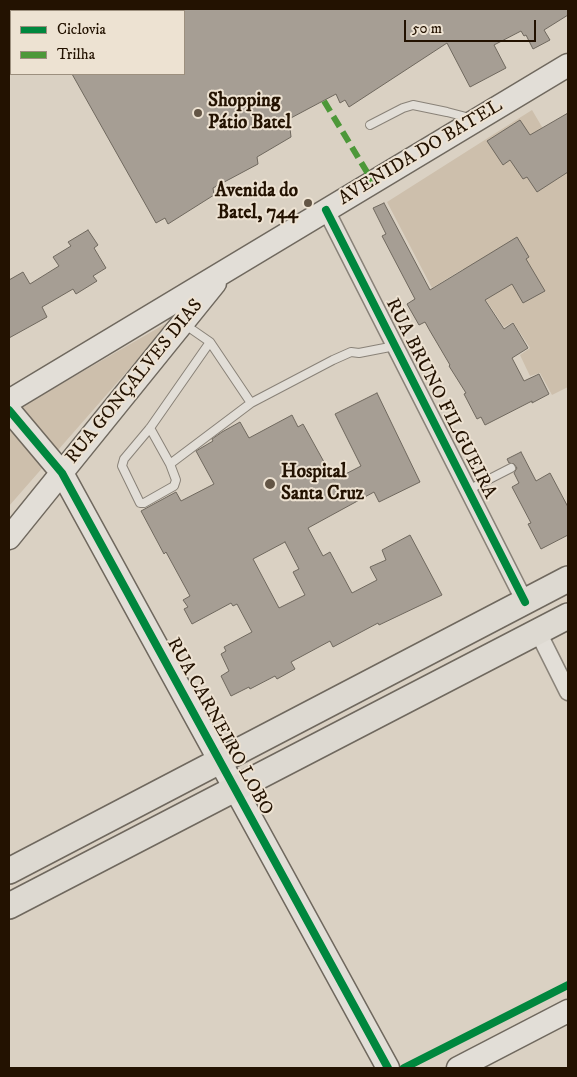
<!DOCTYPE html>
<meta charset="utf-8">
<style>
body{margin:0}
#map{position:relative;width:577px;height:1077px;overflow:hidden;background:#dad1c3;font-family:"IM FELL DW Pica",serif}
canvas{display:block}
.frame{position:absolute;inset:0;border:10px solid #231201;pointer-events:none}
.legend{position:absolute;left:10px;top:10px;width:175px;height:65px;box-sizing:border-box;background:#ede2d2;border:1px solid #9c8f7e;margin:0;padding:6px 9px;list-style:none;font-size:15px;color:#231201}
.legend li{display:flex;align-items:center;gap:10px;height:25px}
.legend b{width:25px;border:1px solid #9c8f7e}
.scale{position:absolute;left:404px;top:20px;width:132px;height:22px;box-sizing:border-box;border:2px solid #231201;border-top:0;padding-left:6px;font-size:15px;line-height:18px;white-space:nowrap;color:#231201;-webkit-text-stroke:4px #ede2d2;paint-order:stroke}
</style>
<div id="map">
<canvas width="577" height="1077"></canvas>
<div class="frame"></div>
<ul class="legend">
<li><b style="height:6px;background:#00873e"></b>Ciclovia</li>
<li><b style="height:6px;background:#4d9839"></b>Trilha</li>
</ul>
<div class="scale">50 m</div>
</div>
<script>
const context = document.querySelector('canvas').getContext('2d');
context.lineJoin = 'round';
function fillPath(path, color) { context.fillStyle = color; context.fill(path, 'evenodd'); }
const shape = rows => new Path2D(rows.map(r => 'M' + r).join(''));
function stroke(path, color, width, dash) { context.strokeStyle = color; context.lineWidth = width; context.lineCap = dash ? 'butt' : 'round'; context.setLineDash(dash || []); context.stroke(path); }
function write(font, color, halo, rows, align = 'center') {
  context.font = font + ' "IM FELL DW Pica",serif'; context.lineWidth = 4; context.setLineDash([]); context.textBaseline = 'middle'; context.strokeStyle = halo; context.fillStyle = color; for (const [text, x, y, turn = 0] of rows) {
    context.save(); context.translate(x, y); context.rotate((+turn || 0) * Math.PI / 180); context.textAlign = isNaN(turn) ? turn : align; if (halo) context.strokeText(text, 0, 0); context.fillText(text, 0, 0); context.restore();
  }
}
fillPath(shape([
 [532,110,568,171,568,387,552,395,540,373,530,376,520,355,530,348,513,322,504,327,486,300,482,301,463,269,432,288,387,202],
 [172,320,9,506,9,414]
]), '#cdbfac');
const building = shape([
 [184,9,568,9,568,15,544,30,550,40,533,49,526,35,524,36,521,31,494,45,506,68,470,87,447,43,349,107,345,100,340,103,336,94,289,119,291,137,257,157,258,164,213,188,214,195,168,224,165,218,156,223,72,74,184,74,184,9],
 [568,113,568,172,537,192,527,177,523,179,510,160,503,165,487,141,520,120,530,135,568,113],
 [384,203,430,290,517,237,529,257,526,259,545,291,523,303,512,284,485,300,504,329,513,323,528,348,512,358,524,381,539,374,549,394,532,403,532,401,485,425,481,417,477,419,464,394,466,393,449,366,450,365,430,331,425,322,419,325,407,304,415,299,382,236,386,234,373,208,384,203],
 [88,230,98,245,94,248,106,268,93,276,97,281,76,294,73,289,42,307,47,317,9,338,9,280,23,272,30,284,59,266,53,257,71,246,68,242,88,230],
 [377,393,420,482,379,502,374,492,308,528,323,556,330,552,352,593,377,580,370,567,386,560,382,550,410,535,442,595,379,625,378,623,333,647,330,641,291,662,295,669,277,679,275,676,250,689,249,687,231,696,221,676,229,671,221,654,226,651,224,647,252,632,237,604,233,606,231,603,192,624,184,609,188,607,183,600,190,596,166,552,164,554,141,511,176,492,181,501,214,484,196,451,213,441,212,439,222,432,240,422,249,438,292,415,298,427,303,424,334,480,361,466,335,414,377,393],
 [285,542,299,569,293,572,305,595,279,608,253,559,285,542],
 [521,452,536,481,550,473,568,507,568,535,541,549,528,524,531,523,512,487,519,483,514,473,517,468,514,464,509,463,507,459,521,452]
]);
fillPath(building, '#a69e94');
stroke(building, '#6f685e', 1);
const lane = shape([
 [370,125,403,108,413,105,447,112,470,118],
 [184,324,210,342,251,403],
 [150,428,170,464,176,480,174,486,144,503,140,503,122,466,124,459,150,428,210,342],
 [170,464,251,403,333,360,351,352,359,353,395,346],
 [468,490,511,468]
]);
const street = shape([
 [326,210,525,602],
 [538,632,568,692]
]);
const secondary = shape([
 [9,401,568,65],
 [9,410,62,473,388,1068],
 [9,538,215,283],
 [458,1068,568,1011]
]);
const primary = shape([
 [9,871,568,579],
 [9,906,568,616]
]);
stroke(lane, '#898278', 10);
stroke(street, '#898278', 19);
stroke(secondary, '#6f685e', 25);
stroke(primary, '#6f685e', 28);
stroke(lane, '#e2ded7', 8);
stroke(street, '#e2ded7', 16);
stroke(secondary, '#e2ded7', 22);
stroke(primary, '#ddd9d1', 25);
stroke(shape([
 [324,101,373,182]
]), '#4d9839', 6, [12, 6]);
stroke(shape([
 [326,210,525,602],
 [9,410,62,473,388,1068],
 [404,1068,568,985]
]), '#00873e', 8);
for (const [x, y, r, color] of [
 [198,113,5,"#635545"],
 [308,203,5,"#635545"],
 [270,484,6,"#635545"]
]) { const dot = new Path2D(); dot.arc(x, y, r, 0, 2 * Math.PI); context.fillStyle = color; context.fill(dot); stroke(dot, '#ede2d2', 2); }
write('bold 19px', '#231201', '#ede2d2', [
 ["Shopping",208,102],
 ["Pátio Batel",208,124],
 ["Avenida do",298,192,"right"],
 ["Batel, 744",298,214,"right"],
 ["Hospital",281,473],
 ["Santa Cruz",281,495]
], 'left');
write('19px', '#231201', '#ede2d2', [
 ["AVENIDA DO BATEL",421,153,-31],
 ["RUA GONÇALVES DIAS",135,382,-51],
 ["RUA BRUNO FILGUEIRA",440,399,63],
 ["RUA CARNEIRO LOBO",219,727,61]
]);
</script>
